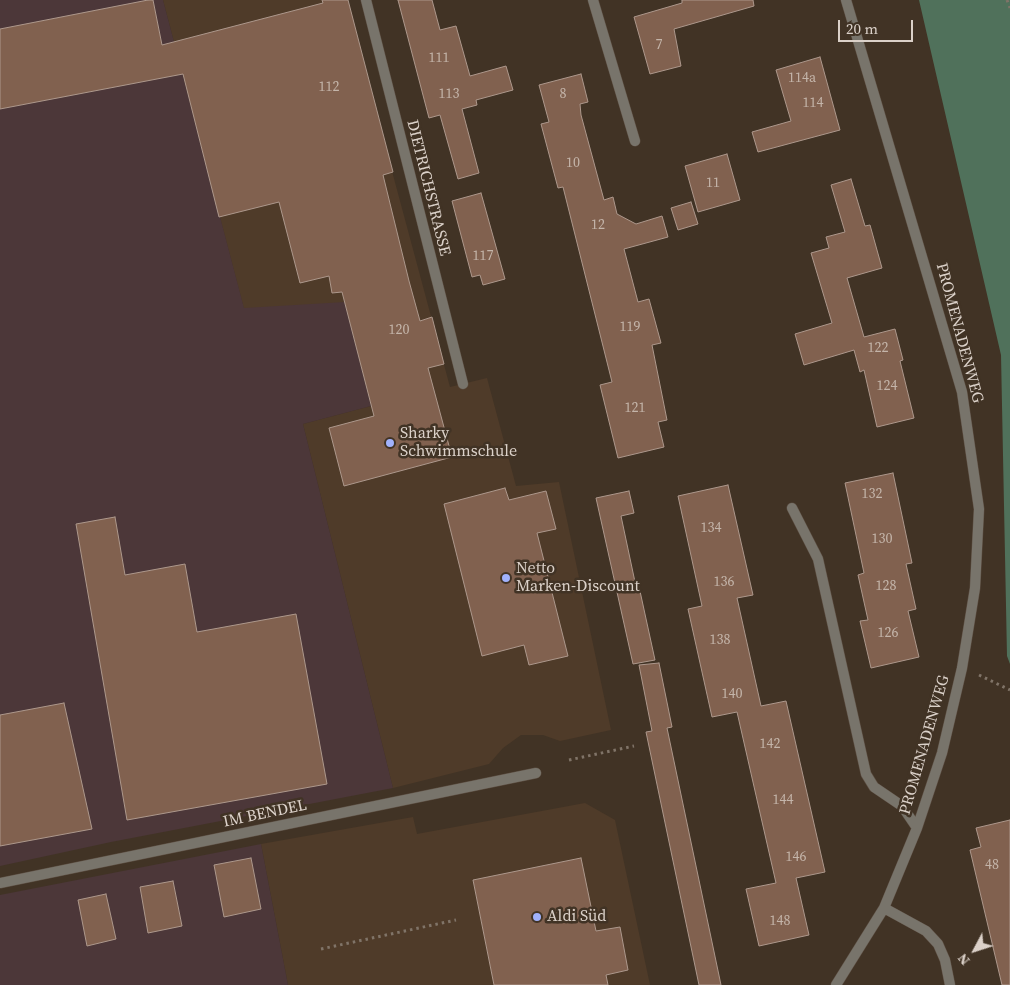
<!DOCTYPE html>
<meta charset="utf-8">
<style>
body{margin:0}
#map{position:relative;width:1010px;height:985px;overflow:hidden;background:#413325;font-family:"Source Serif 4",serif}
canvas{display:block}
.north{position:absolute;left:950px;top:925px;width:50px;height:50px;-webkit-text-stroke:4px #413325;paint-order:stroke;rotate:230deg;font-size:14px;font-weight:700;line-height:20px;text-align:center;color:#dbd1c9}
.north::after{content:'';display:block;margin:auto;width:18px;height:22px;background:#dbd1c9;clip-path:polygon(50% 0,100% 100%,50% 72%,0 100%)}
.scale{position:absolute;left:838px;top:20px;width:75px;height:22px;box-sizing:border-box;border:2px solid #dbd1c9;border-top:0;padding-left:6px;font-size:15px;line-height:18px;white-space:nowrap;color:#dbd1c9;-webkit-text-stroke:4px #413325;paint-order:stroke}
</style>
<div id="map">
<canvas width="1010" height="985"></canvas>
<div class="north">N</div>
<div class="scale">20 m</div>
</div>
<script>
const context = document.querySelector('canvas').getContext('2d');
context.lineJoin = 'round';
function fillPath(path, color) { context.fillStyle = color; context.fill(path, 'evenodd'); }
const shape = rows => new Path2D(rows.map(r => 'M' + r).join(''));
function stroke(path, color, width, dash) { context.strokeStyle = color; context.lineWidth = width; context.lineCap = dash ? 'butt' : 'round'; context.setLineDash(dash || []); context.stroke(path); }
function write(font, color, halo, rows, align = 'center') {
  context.font = font + ' "Source Serif 4",serif'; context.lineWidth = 5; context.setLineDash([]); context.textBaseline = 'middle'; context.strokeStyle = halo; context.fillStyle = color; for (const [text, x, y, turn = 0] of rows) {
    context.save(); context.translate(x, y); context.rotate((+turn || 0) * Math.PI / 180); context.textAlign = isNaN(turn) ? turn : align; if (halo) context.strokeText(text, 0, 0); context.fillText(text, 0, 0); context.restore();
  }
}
fillPath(shape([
 [163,0,346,0,450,387,487,378,516,486,559,482,611,730,560,741,543,735,521,735,503,748,489,764,393,788,303,424,371,406,345,303,244,309],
 [585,803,615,820,650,985,288,985,261,844,413,817,417,834]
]), '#4f3b29');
fillPath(shape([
 [0,0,163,0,244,308,345,302,371,406,303,424,393,788,111,842,0,866],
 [261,844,288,985,0,985,0,895]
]), '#4c3739');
fillPath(shape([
 [919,0,1010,0,1010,664,1007,656,1001,355]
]), '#50715b');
const building = shape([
 [148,0,153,0,162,45,323,3,322,0,348,0,393,172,383,175,409,281,420,321,432,317,444,364,428,368,452,457,344,486,329,428,374,416,342,292,332,293,329,276,300,283,279,202,219,217,183,74,0,109,0,29,148,0],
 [398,0,432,0,440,30,456,26,470,76,506,66,513,90,476,100,477,105,462,109,479,173,458,179,440,115,429,118,398,0],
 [682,0,753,0,754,6,674,29,681,66,650,74,634,17,682,3,682,0],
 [820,57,840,130,758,152,752,132,791,121,776,70,820,57],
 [581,74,588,102,580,104,581,115,604,200,613,197,617,214,636,224,662,216,668,237,624,249,638,302,649,299,661,343,652,345,667,420,658,422,664,447,618,458,600,385,612,382,563,187,558,188,541,124,549,122,539,85,581,74],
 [727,154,740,200,698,212,685,166,727,154],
 [851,179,865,226,870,225,882,268,847,278,864,337,895,329,903,360,900,361,914,418,877,427,864,370,860,372,854,350,804,365,795,334,832,323,811,253,829,248,826,237,845,232,831,185,851,179],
 [481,193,505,279,483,285,480,275,472,277,452,201,481,193],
 [691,202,698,224,678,230,671,208,691,202],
 [893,473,912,563,906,564,916,609,908,611,919,657,871,668,860,621,868,620,858,575,864,573,845,483,893,473],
 [728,485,753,595,737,598,761,706,786,701,825,872,796,878,809,935,759,946,746,889,776,883,737,712,712,717,688,609,702,606,678,496,728,485],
 [505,488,509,500,546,491,556,529,537,533,568,656,529,665,524,645,482,656,444,504,505,488],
 [629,491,634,513,621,516,635,582,628,584,638,582,655,660,633,664,596,498,629,491],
 [115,517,125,575,185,564,197,632,296,614,327,784,127,820,76,524,115,517],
 [659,663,672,727,667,728,721,985,699,985,646,732,652,731,639,665,659,663],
 [64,703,92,829,0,846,0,715,64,703],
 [1010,820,1010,985,1002,985,970,850,981,847,976,828,1010,820],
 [251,858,261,909,224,917,214,865,251,858],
 [581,858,596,931,620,927,628,970,606,975,608,985,494,985,473,880,581,858],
 [173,881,182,926,148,933,140,887,173,881],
 [106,894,116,939,87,946,78,900,106,894]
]);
fillPath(building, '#81614f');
stroke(building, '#ad988c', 1);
const minor = shape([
 [366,0,463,384],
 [593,0,635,141],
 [792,508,818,559,866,774,874,787,902,806,917,828],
 [0,883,536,773],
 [884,908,926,931,938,944,945,960,950,985],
 [836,985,884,908,917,828,942,753,962,668,975,588,979,509,962,392,846,0]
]);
stroke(minor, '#5d4f43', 11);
stroke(shape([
 [1007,0,1010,8],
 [979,675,1010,690],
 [569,760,634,746],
 [321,949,456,920]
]), '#807468', 3, [2.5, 4]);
stroke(minor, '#78746b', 10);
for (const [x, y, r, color] of [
 [390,443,5,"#a1b2fd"],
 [506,578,5,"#a1b2fd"],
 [537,917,5,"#a1b2fd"]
]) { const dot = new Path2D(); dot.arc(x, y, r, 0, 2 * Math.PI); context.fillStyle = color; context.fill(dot); stroke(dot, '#413325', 2); }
write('14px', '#c4b5aa', null, [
 ["7",659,45],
 ["111",439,58],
 ["114a",802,78],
 ["112",329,87],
 ["113",449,94],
 ["8",563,94],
 ["114",813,103],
 ["10",573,163],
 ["11",713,183],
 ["12",598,225],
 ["117",483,256],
 ["119",630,327],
 ["120",399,330],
 ["122",878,348],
 ["124",887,386],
 ["121",635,408],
 ["132",872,494],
 ["134",711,528],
 ["130",882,539],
 ["136",724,582],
 ["128",886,586],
 ["126",888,633],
 ["138",720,640],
 ["140",732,694],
 ["142",770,744],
 ["144",783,800],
 ["146",796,857],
 ["48",992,865],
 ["148",780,921]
]);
write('16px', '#dbd1c9', '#413325', [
 ["DIETRICHSTRASSE",428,188,76],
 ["PROMENADENWEG",959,333,75],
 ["PROMENADENWEG",925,745,-74],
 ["IM BENDEL",265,814,-12]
]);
write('16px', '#dbd1c9', '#413325', [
 ["Sharky",400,434],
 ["Schwimmschule",400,452],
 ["Netto",516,569],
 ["Marken-Discount",516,587],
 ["Aldi Süd",547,917]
], 'left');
</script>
